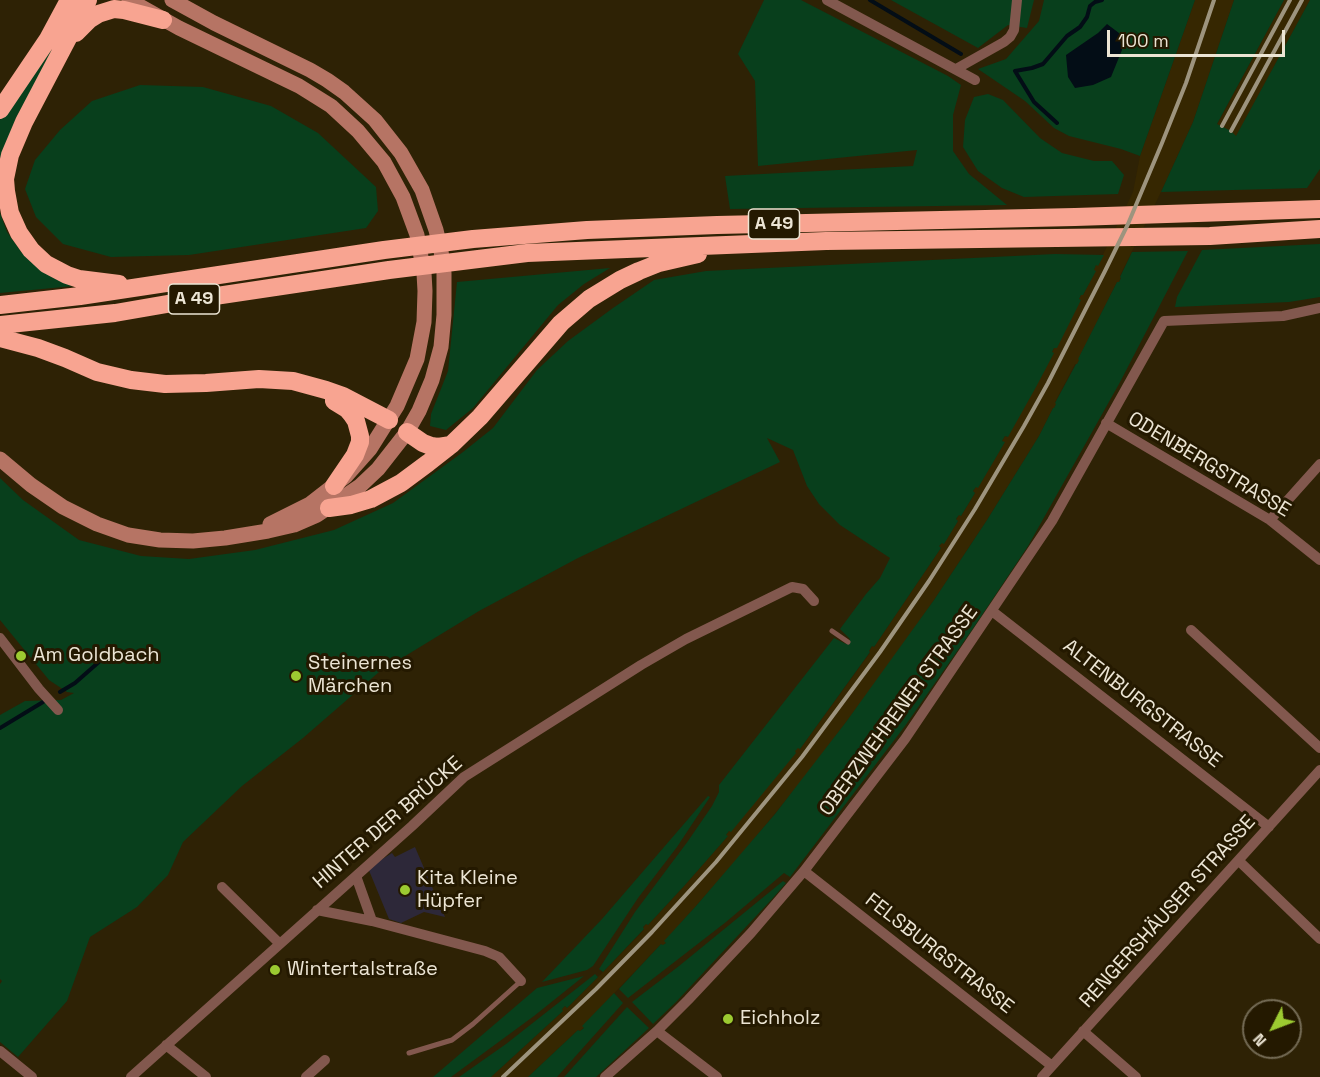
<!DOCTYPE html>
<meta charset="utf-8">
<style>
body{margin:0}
#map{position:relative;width:1320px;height:1077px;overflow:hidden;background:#2e2205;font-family:"Space Grotesk",sans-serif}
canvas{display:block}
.north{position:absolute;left:1242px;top:999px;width:60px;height:60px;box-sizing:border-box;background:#241900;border:2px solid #746b55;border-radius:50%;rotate:228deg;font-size:16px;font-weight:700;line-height:24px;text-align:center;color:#ece5d4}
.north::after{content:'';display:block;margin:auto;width:21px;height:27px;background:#9cca31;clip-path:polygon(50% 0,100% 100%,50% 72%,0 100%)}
.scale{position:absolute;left:1107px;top:30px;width:178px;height:27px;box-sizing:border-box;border:3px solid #ece5d4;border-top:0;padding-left:8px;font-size:18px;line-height:21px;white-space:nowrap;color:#ece5d4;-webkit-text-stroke:4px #241900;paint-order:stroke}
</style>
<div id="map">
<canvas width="1320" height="1077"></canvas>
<div class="north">N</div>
<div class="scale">100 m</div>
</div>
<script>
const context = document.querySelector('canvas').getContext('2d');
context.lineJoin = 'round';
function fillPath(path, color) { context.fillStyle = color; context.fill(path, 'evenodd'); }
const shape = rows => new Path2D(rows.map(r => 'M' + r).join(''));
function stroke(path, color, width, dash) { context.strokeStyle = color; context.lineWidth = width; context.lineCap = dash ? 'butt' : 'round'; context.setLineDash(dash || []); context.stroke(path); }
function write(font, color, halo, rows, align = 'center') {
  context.font = font + ' "Space Grotesk",sans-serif'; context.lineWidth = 6; context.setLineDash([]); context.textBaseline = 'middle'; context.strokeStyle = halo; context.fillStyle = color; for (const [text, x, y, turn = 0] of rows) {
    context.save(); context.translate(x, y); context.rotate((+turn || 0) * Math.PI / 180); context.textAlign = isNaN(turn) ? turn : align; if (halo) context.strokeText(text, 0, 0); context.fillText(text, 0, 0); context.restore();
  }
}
fillPath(shape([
 [1195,0,1234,0,1193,122,1161,192,1120,276,1121,277,1119,282,1117,282,1079,358,1080,359,1077,365,1075,364,1055,402,1057,403,1054,409,1053,408,1039,436,987,520,934,600,882,674,808,773,741,855,665,941,666,942,663,946,661,944,583,1026,584,1027,580,1031,578,1030,528,1077,491,1077,562,1012,561,1010,565,1006,567,1008,600,975,644,930,643,928,646,924,648,925,685,885,727,837,726,835,794,751,798,747,800,749,870,653,869,651,872,646,874,647,941,548,939,547,942,542,944,543,958,521,956,520,959,515,961,516,975,493,973,491,976,486,978,487,1004,443,1002,441,1005,436,1007,437,1055,347,1056,348,1081,295,1083,295,1095,271,1093,270,1096,265,1098,265,1133,192,1140,156],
 [1284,0,1310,0,1236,137,1217,125]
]), '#362701');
fillPath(shape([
 [415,847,445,917,424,912,401,923,389,919,368,868,392,853,395,857]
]), '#2d2839');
fillPath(shape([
 [764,0,801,0,948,76,961,85,953,115,953,151,969,174,1007,205,730,209,725,176,913,166,917,150,758,166,755,81,738,54],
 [891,0,1034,0,1027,28,1008,25,978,48],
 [1044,0,1195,0,1140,156,1121,149,1069,136,1054,128,1025,101,978,69,1006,59,1039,21],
 [1234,0,1284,0,1217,124,1231,131,1236,136,1310,0,1320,0,1320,169,1307,188,1161,192,1193,122],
 [58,41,16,118,0,161,0,119],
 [140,85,203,87,271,106,318,133,376,187,378,211,366,228,189,255,111,257,63,244,36,217,25,189,35,160,60,130,92,101],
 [988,94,1003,100,1040,138,1062,153,1094,161,1112,161,1124,175,1118,194,1024,197,1002,188,978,171,963,147,965,120,974,97],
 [0,213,7,232,22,253,41,269,74,286,0,293],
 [1320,244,1320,297,1289,302,1175,307,1177,297,1202,250],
 [1188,251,1119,384,1028,546,974,627,905,726,790,877,784,873,726,922,628,998,619,989,661,944,663,945,666,943,664,941,696,906,775,814,846,722,934,600,987,520,1039,436,1053,408,1054,408,1056,404,1055,403,1076,364,1077,364,1079,360,1078,359,1117,282,1119,282,1121,278,1120,277,1132,252],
 [1055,254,1104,255,1098,266,1096,265,1094,270,1096,271,1083,295,1081,295,1079,299,1081,300,1057,348,1054,348,1052,352,1054,353,1036,387,1008,437,1005,436,1002,441,1005,442,978,488,976,487,973,491,975,493,961,516,959,515,956,519,958,521,944,544,942,543,939,546,941,548,874,647,872,646,869,651,870,652,800,749,798,748,795,751,796,753,731,832,729,831,726,835,728,836,685,885,648,925,646,924,643,927,644,929,603,972,599,969,635,912,688,841,712,806,719,792,719,785,834,638,846,644,850,639,840,629,866,594,880,578,890,558,840,525,819,504,807,486,793,450,767,438,780,462,578,558,479,611,379,672,303,738,242,786,183,842,168,875,137,907,90,937,67,1001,18,1057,0,1042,0,984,2,981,0,979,0,715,25,701,61,700,74,693,67,692,49,680,0,620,0,478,23,500,79,540,141,556,189,559,255,550,334,530,393,503,463,452,493,428,537,370,568,341,613,308,654,280,706,271],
 [610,268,584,284,558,305,473,408,446,430,430,426,431,414,448,371,457,282],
 [708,796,710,797,677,847,638,898,593,966,587,970,542,982,602,919],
 [783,881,786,883,772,899,676,1002,653,1024,632,1002,679,966],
 [595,974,598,977,567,1008,565,1006,562,1009,563,1011,491,1077,459,1077,506,1044],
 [584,976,534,1016,451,1077,433,1077,537,988],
 [614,993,623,1003,557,1077,528,1077,578,1030,580,1031,584,1028,582,1026],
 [627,1007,649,1028,596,1077,564,1077]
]), '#083f1c');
fillPath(shape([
 [1107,24,1119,33,1122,50,1111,77,1093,85,1075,88,1068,77,1066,55,1098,33]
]), '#030d16');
stroke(shape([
 [870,0,961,54],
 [1057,123,1034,102,1015,71,1032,68,1043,64,1067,36,1080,27,1087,17,1090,6,1095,2,1102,0],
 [60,692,75,683,108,654],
 [0,728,43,702]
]), '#030d16', 4);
stroke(shape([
 [832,631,848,642],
 [409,1053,452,1040,473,1024,521,981]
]), '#82584e', 5);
stroke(shape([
 [827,0,975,80],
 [956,69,1004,42,1010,37,1014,30,1017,0],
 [1106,423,1270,520,1320,560],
 [1270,520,1320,464],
 [992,611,1269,827],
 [1191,630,1320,748],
 [0,638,39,689,58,710],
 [1239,861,1320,939],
 [804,871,1052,1066],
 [356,876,372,921],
 [222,887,279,943],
 [317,910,372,921,485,951,499,957,521,981],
 [657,1031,717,1077],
 [1083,1031,1136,1077],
 [166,1045,206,1077],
 [0,1051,32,1077],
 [131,1077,412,826,464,777,641,665,686,639,792,587,803,589,814,601],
 [306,1077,325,1060],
 [605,1077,657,1031,688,1000,751,933,804,871,905,739,1052,521,1164,321,1283,316,1320,308],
 [1042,1077,1320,770]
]), '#82584e', 10);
stroke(shape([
 [129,0,179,28,299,86,331,106,358,131,384,162,403,197,417,235,424,273,425,291,424,322,417,359,397,406,370,449,346,476,310,504,270,524],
 [0,459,31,485,63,507,97,524,128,535,160,540,193,541,225,538,268,531,294,525,317,515,360,486,378,469,407,432,419,411,432,380,441,347,444,315,444,273,441,251,436,230,422,190,401,153,375,120,344,92,327,80,310,70,214,23,172,0]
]), '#b67464', 15);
stroke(shape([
 [88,0,24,122,10,155,5,179,6,191,10,213,19,233,31,250,46,264,67,275,79,279,119,284],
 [76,33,90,19,98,14,114,9,124,10,163,20],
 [0,110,48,39,69,0],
 [0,305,80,296,384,250,473,239,587,230,717,225,1075,217,1320,209],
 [0,325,115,313,196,299,389,270,527,253,826,241,1210,236,1320,229],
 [0,338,38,348,65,358,97,372,131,380,165,384,206,383,259,379,293,381,326,390,343,396,389,420],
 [334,401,347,409,352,415,356,421,360,436,360,442,355,455,334,486],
 [407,432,423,443,431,446,438,447,451,445],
 [329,508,351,505,371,499,401,483,428,463,451,445,480,417,561,323,589,299,620,280,639,271,659,263,698,254]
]), '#f8a491', 18);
stroke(shape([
 [1222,126,1290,0],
 [1231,131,1302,0],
 [503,1077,596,989,652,932,716,862,802,757,880,652,929,581,975,509,1024,426,1048,383,1105,271,1128,224,1162,143,1186,83,1214,0]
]), '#9d947e', 4);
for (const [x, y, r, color] of [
 [21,656,6,"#9cca31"],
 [296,676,6,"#9cca31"],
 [405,890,6,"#9cca31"],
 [275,970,6,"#9cca31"],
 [728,1019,6,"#9cca31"]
]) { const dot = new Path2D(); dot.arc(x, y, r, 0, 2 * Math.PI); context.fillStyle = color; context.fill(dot); stroke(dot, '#241900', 2); }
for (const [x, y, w] of [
 [774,224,51],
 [194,299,51]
]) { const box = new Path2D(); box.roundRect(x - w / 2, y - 15, w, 30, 4.5); context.fillStyle = '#241900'; context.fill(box); stroke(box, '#ece5d4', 1.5); }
write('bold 18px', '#ece5d4', null, [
 ["A 49",774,224],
 ["A 49",194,299]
]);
write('20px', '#ece5d4', '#241900', [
 ["ODENBERGSTRASSE",1209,465,31],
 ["ALTENBURGSTRASSE",1142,704,38],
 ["OBERZWEHRENER STRASSE",899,711,-54],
 ["HINTER DER BRÜCKE",388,823,-41],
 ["RENGERSHÄUSER STRASSE",1168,912,-48],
 ["FELSBURGSTRASSE",939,954,38]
]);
write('20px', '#ece5d4', '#241900', [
 ["Am Goldbach",33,656],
 ["Steinernes",308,664],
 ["Märchen",308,687],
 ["Kita Kleine",417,879],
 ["Hüpfer",417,902],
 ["Wintertalstraße",287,970],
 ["Eichholz",740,1019]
], 'left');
</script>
